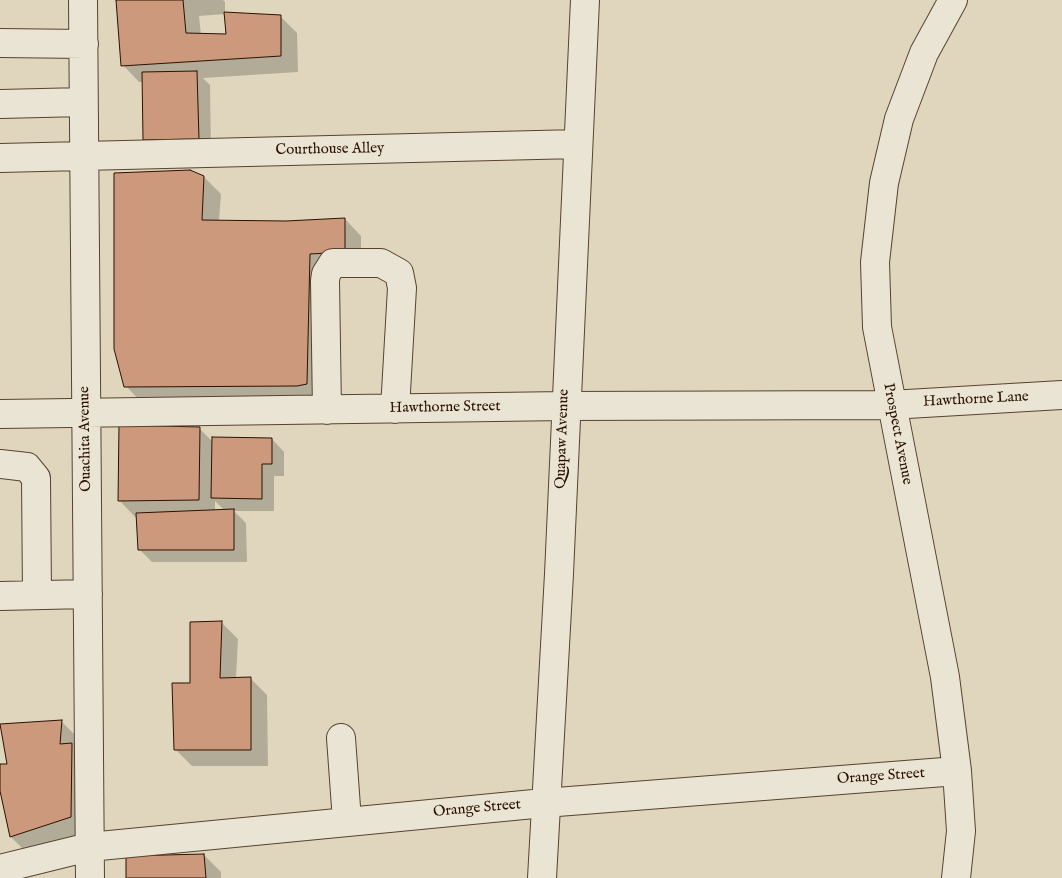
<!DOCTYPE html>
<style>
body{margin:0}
canvas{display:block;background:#dfd6bd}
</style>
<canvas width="1062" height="878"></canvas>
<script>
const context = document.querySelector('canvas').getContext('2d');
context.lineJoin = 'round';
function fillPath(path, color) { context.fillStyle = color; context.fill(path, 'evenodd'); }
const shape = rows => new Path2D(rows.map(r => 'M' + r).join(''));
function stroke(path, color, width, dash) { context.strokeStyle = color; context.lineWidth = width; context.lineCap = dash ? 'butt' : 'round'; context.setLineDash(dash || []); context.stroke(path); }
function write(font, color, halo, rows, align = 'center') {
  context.font = font + ' "IM FELL English",serif'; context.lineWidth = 5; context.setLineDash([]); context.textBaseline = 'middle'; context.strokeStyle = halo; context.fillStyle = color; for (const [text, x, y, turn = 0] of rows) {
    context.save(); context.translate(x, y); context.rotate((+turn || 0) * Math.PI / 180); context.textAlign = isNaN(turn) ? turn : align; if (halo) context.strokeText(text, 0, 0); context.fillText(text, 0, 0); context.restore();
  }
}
fillPath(shape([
 [117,0,223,0,225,2,225,13,280,16,297,33,298,72,203,78,210,85,211,151,157,152,144,139,143,82,139,82,123,65],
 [226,14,228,36,201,35,199,16],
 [204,177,221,194,219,221,286,222,345,219,361,236,361,268,327,270,323,400,142,403,126,386],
 [199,428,213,442,272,439,284,452,284,476,274,476,274,511,234,511,246,523,247,562,152,562,139,549,136,518,120,501],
 [215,501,225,511,215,511],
 [221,622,238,639,236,678,250,678,267,695,268,766,192,766,176,750,191,684],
 [61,721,78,738,87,833,27,853,11,837,0,785,0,766,9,766],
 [204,855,221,872,221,878,127,878]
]), '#0003');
const building = shape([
 [116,0,183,0,186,33,226,34,224,12,281,15,281,56,121,66,116,0],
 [197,71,199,139,143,140,142,72,197,71],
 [190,170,204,176,202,220,286,221,345,218,345,252,310,254,307,384,297,386,124,387,114,349,114,173,190,170],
 [119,425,200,427,199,500,118,501,119,425],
 [212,437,272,438,272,464,262,464,262,499,211,498,212,437],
 [234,509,234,550,138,550,136,513,234,509],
 [222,621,220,678,251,677,251,750,174,750,172,683,190,683,190,622,222,621],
 [62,720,60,744,72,743,71,817,10,837,0,791,0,764,7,764,0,724,62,720],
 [204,854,206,878,126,878,126,856,204,854]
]);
fillPath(building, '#cc997c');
stroke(building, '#2b1100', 1);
const minor = shape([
 [83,0,90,878],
 [953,0,924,53,899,119,884,183,875,262,877,327,945,677,957,771,961,831,956,878],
 [0,43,84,44],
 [0,104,83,102],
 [0,158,578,144],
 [327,410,325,281,326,274,333,263,381,263,399,273,402,288,395,409],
 [0,414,565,406,890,405,1062,395],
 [0,464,27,467,36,478,37,595],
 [0,596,88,594],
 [341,738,347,821],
 [0,869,89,847,544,803,957,771],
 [542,878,559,574,585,0]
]);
stroke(minor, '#58422f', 30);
stroke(minor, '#eae4d4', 28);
write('15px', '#2b1100', '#eae4d4', [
 ["Courthouse Alley",330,150,-1],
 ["Hawthorne Lane",976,400,-3],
 ["Hawthorne Street",445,408,-1],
 ["Prospect Avenue",897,434,79],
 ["Ouachita Avenue",86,439,-91],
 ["Quapaw Avenue",563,439,-88],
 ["Orange Street",881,777,-4],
 ["Orange Street",477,809,-5]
]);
</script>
